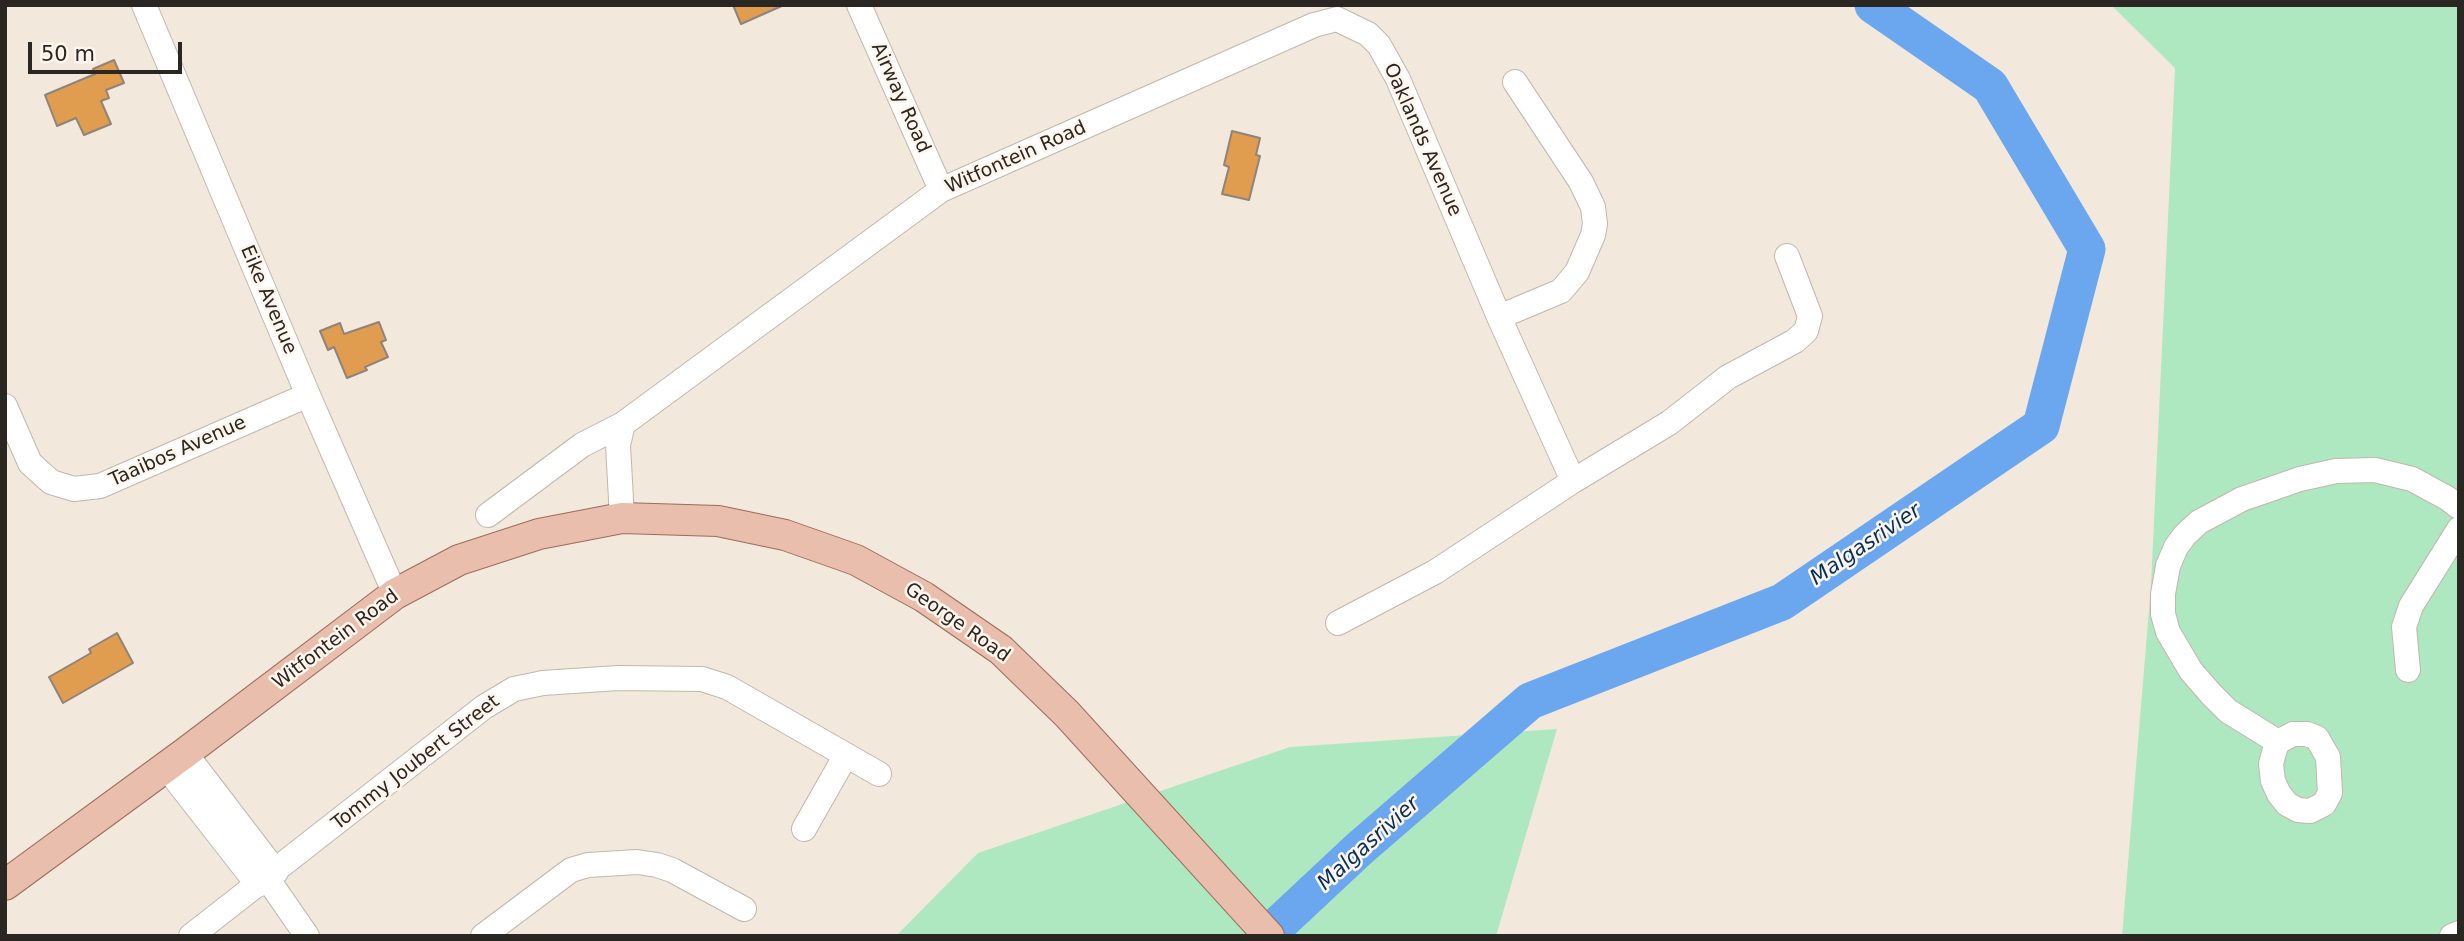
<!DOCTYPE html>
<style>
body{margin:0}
#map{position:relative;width:2464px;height:941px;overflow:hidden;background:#f3e8dc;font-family:"DejaVu Sans",sans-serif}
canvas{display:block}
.frame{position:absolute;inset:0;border:7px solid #2a2622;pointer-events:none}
.scale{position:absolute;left:28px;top:42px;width:154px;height:32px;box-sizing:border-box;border:4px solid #2a2622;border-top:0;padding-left:9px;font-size:21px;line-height:24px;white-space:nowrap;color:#2a2622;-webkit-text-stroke:5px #fef5ec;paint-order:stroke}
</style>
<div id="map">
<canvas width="2464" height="941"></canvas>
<div class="frame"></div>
<div class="scale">50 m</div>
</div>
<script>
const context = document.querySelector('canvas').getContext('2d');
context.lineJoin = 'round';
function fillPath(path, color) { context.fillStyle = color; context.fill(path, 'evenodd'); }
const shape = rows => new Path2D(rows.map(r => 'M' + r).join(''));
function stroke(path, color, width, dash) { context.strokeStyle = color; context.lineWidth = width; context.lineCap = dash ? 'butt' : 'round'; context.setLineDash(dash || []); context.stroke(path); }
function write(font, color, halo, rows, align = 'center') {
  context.font = font + ' "DejaVu Sans",sans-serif'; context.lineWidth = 5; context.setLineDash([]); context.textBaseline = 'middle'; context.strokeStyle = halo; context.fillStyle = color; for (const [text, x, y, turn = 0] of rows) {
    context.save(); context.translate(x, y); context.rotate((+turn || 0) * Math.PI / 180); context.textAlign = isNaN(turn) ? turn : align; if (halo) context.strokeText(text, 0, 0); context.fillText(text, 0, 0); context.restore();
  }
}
fillPath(shape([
 [2111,5,2459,5,2459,936,2122,936,2151,585,2175,68],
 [1557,729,1496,936,896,936,978,853,1290,747]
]), '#aee8c0');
stroke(shape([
 [1266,936,1359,849,1530,701,1782,602,2041,426,2087,249,1990,86,1873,5]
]), '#6aa7ef', 37);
const building = shape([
 [733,5,784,5,741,24,733,5],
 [114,60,124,83,106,90,109,98,101,101,111,124,84,135,76,118,57,126,45,95,95,74,93,69,114,60],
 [1232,131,1260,138,1256,155,1260,156,1249,200,1222,194,1229,167,1224,165,1232,131],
 [379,322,386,340,381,342,388,357,365,367,367,370,347,378,334,347,328,350,320,331,340,323,344,334,379,322],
 [117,633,133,663,63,703,49,677,91,653,89,649,117,633]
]);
fillPath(building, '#e09d4f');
stroke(building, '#8f847a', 2);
const minor = shape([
 [144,5,308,395,395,594],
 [859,5,941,190],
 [1515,82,1581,182,1593,207,1595,224,1593,235,1577,272,1561,291,1499,317,1573,481],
 [5,406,30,463,51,482,74,489,100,486,308,395],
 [488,515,582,445,623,424],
 [622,518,618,445,623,424,941,190,1314,25,1337,19,1368,34,1379,45,1398,79,1499,317],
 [1338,623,1435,572,1573,481,1669,423,1728,377,1795,341,1806,331,1810,316,1787,256],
 [2408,670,2404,627,2411,606,2459,529],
 [2293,734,2307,734,2317,738,2328,757,2330,793,2324,804,2310,811,2298,810,2287,804,2279,794,2273,781,2271,764,2275,749,2278,742,2293,734],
 [2278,742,2228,711,2211,694,2191,671,2168,632,2163,614,2163,594,2168,566,2176,547,2185,535,2199,522,2242,499,2300,479,2336,471,2375,470,2412,479,2447,498,2459,507],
 [185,753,276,872],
 [166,767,258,885],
 [804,829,846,755],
 [267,878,307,936],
 [191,936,484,707,514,689,543,683,618,678,702,679,727,687,879,774],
 [483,936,571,870,588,865,637,862,657,865,672,870,744,909],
 [2452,936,2459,933]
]);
const major = shape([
 [5,885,185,753,395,594,459,560,539,534,622,518,718,521,785,535,856,560,924,597,1001,650,1067,714,1269,936]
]);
stroke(minor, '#c2b7ac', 26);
stroke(major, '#9c6c59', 32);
stroke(minor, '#fff', 24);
stroke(major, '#e9bead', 30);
write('19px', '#2a2622', '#fef5ec', [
 ["Airway Road",900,98,66],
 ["Oaklands Avenue",1422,140,66],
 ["Witfontein Road",1016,158,-24],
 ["Eike Avenue",268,300,67],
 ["Taaibos Avenue",178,452,-24],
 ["George Road",957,623,35],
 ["Witfontein Road",336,640,-37],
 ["Tommy Joubert Street",416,763,-38]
]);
write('italic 21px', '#04305d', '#fef5ec', [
 ["Malgasrivier",1866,545,-34],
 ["Malgasrivier",1369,844,-42]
]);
</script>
